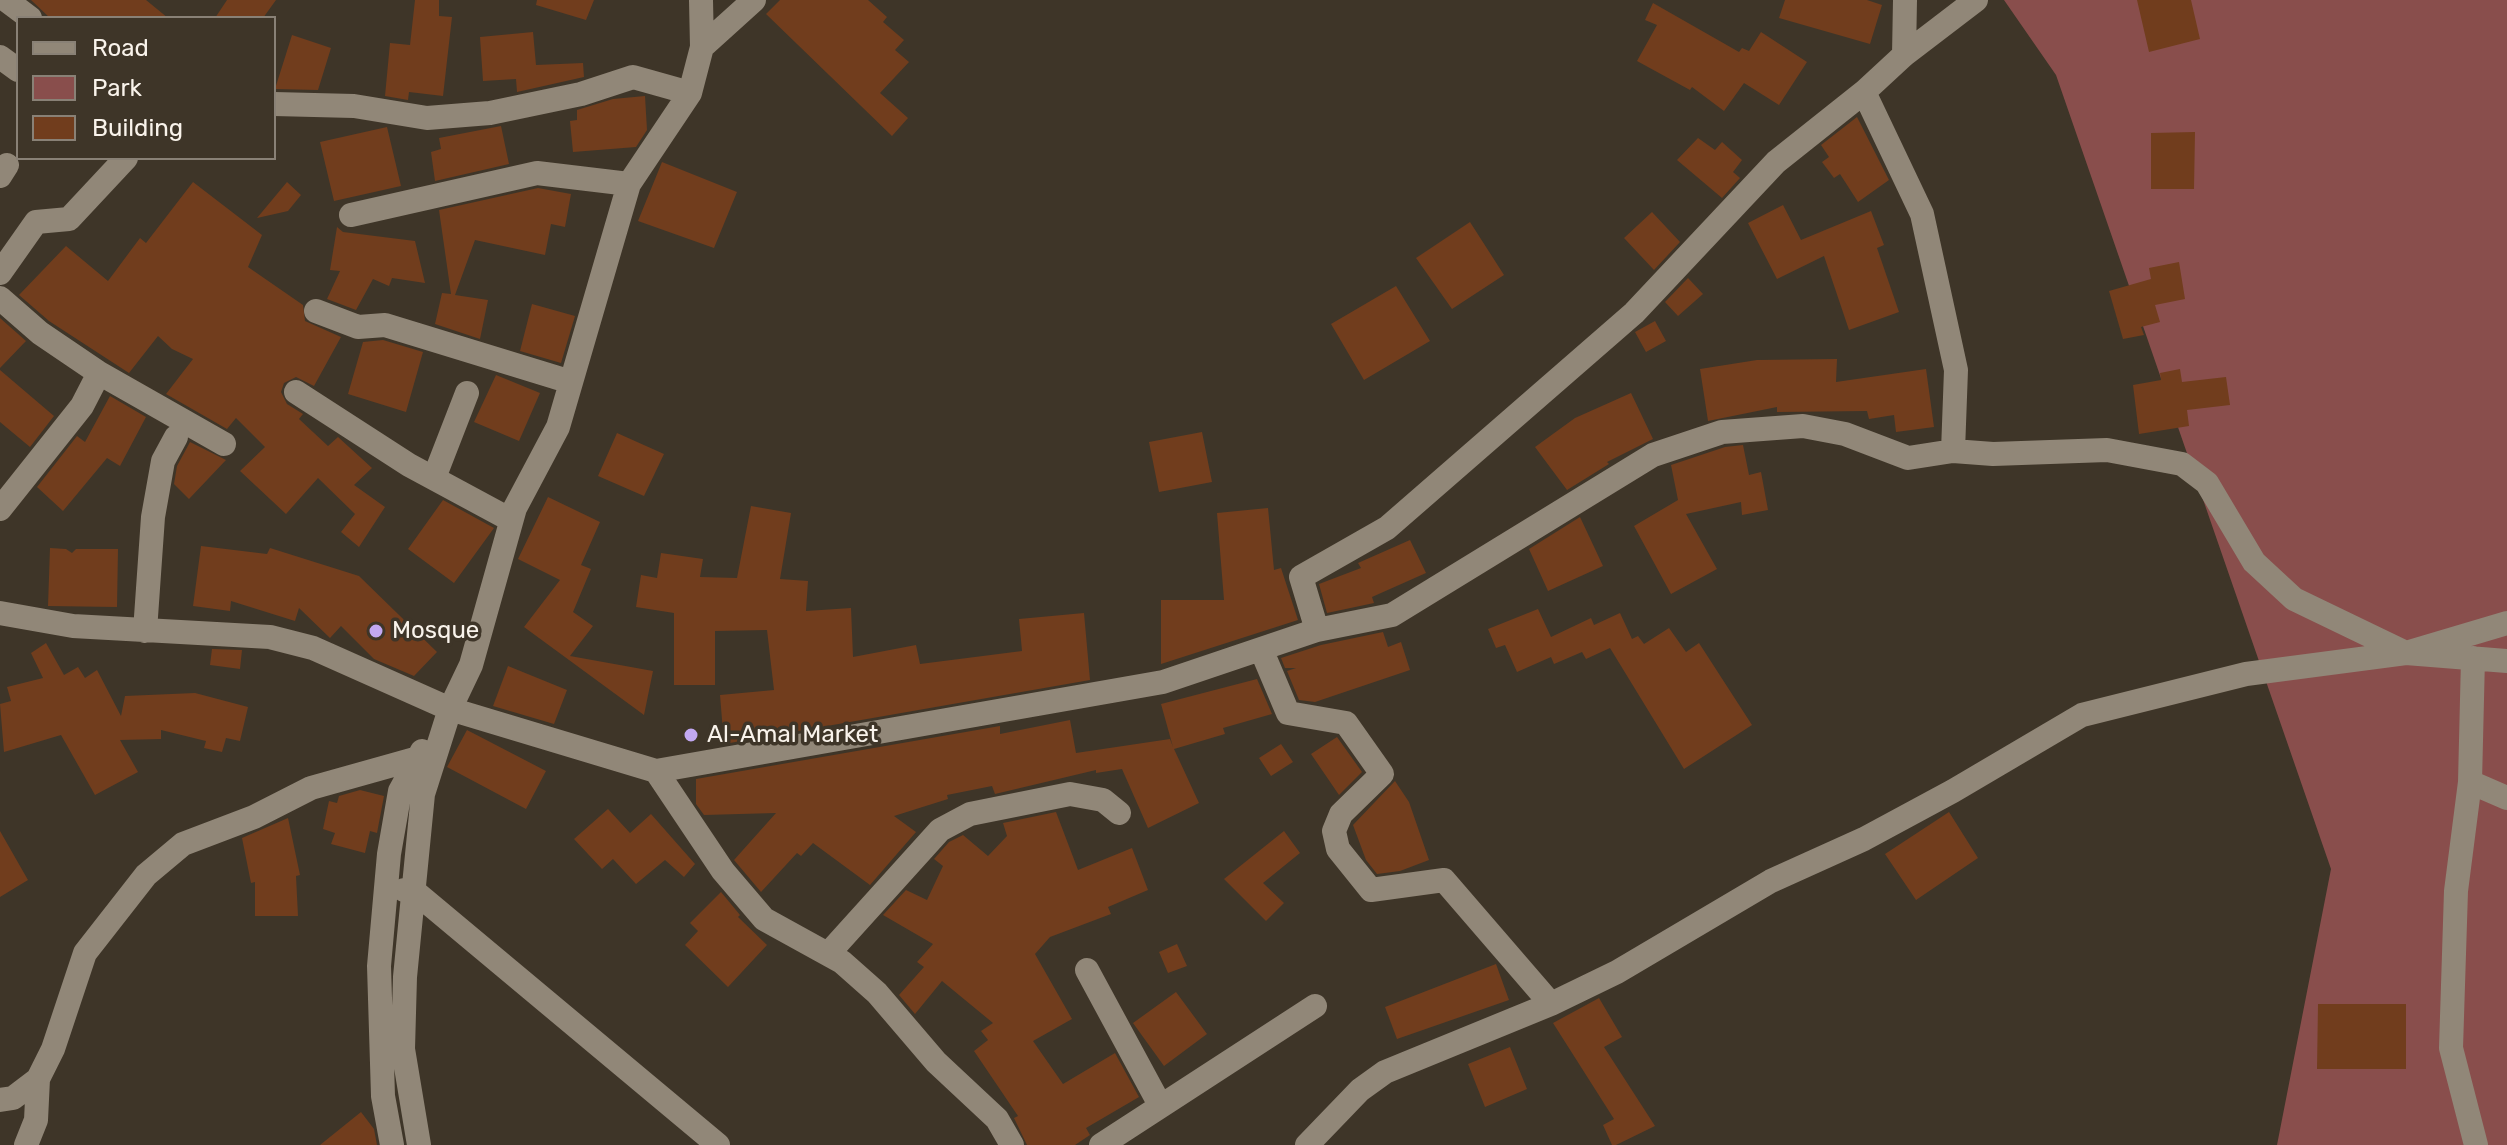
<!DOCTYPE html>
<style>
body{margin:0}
#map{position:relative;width:2507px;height:1145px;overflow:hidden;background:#3e3528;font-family:Rubik,sans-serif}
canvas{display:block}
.legend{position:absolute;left:16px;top:16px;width:260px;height:144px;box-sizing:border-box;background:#3e3528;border:2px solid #898176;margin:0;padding:10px 14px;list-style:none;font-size:24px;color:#f9f3eb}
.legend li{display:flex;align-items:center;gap:16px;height:40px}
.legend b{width:40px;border:2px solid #898176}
</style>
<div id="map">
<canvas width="2507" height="1145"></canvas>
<ul class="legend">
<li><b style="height:10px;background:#918778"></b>Road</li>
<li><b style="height:22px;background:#894e4c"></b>Park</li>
<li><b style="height:22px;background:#713d1d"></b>Building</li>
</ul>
</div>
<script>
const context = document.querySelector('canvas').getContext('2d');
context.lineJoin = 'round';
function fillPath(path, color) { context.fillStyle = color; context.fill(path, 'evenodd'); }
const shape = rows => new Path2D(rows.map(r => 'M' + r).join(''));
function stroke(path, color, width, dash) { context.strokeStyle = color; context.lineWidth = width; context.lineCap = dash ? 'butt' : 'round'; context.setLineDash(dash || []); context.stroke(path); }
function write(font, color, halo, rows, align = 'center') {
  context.font = font + ' Rubik,sans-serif'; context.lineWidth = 7; context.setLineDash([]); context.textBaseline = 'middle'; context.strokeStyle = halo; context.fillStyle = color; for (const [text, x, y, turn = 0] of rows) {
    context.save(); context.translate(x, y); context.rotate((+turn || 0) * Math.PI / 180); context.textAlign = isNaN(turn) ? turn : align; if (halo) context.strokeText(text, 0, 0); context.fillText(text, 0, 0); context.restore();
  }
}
fillPath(shape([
 [2004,0,2507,0,2507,1145,2277,1145,2331,869,2056,75]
]), '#894e4c');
fillPath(shape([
 [31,0,146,0,168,18,50,18],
 [227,0,276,0,263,18,215,18],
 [415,0,439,0,439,16,452,17,443,96,409,92,408,100,385,96,390,43,410,45],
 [537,0,594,0,586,20,536,5],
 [780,0,868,0,887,17,883,22,904,40,895,50,909,62,880,93,908,118,892,136,766,14],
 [1785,0,1867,0,1882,5,1870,44,1779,18],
 [2137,0,2191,0,2200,39,2149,52],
 [1653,3,1739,52,1742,48,1749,51,1761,32,1807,62,1779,105,1744,83,1724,111,1692,87,1690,90,1637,61,1657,25,1645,20],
 [533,32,536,65,583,63,584,77,517,92,516,79,483,81,480,37],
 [292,35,331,48,318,90,275,89],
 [645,96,647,130,636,147,573,152,570,121,577,120,577,110,613,99],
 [1857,117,1889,180,1858,202,1840,174,1834,178,1822,162,1829,157,1821,145],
 [501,126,509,164,435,181,431,152,441,149,439,138],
 [387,127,401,186,334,201,320,142],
 [2195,132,2194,189,2151,189,2151,133],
 [1698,138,1715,150,1722,142,1742,160,1733,172,1740,178,1722,198,1677,160],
 [662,162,737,192,714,248,638,221],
 [193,182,262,235,248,267,303,305,305,321,341,337,314,386,296,377,284,383,281,392,287,404,303,414,299,419,328,446,338,437,372,468,354,485,385,507,359,547,341,532,355,514,318,478,286,514,240,471,265,447,236,418,227,429,166,394,193,359,172,349,158,336,129,373,49,321,19,295,66,246,108,281,140,238,146,243],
 [287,182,301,195,288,211,257,218],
 [538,188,571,194,565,227,551,224,545,255,475,240,455,295,488,300,480,339,435,324,442,293,451,294,439,210],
 [1783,205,1801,240,1871,211,1884,245,1877,248,1899,312,1849,330,1824,256,1777,279,1748,223],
 [1652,212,1680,242,1654,270,1624,238],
 [1470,222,1504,275,1452,309,1416,258],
 [337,227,343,232,415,241,425,283,392,278,389,286,373,279,356,310,327,299,340,271,330,270],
 [2179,262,2185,299,2155,305,2160,322,2141,327,2144,335,2123,339,2109,291,2151,279,2149,268],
 [1688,278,1703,294,1678,316,1665,302],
 [1396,286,1430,341,1364,380,1331,324],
 [532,304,575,316,561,363,520,351],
 [0,318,26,341,0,368],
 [1655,321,1666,341,1646,352,1635,332],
 [383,340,423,352,406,412,348,394,363,342],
 [1837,359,1836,382,1926,369,1934,427,1896,432,1894,415,1869,419,1867,411,1777,412,1777,407,1708,421,1700,369,1757,360],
 [2180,369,2182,382,2226,377,2230,405,2187,410,2189,426,2139,434,2133,385,2161,380,2160,373],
 [0,370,54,416,30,447,0,422],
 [496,375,540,393,519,441,474,422],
 [1631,393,1653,439,1607,462,1609,464,1567,490,1535,447,1575,418],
 [110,396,146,417,120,466,107,458,63,511,37,487,77,436,85,442],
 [1202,432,1212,482,1159,492,1149,442],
 [617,433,664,454,644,496,598,476],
 [190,442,226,460,189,499,174,484,177,466],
 [1743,445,1749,475,1761,472,1768,510,1742,515,1741,502,1686,514,1717,569,1671,594,1634,526,1678,500,1671,465,1725,447],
 [548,497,600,522,581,565,591,569,573,612,593,626,570,656,653,671,644,715,524,627,560,580,518,559],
 [443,500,494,528,454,583,408,549],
 [751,506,791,513,780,579,808,581,806,611,851,608,853,657,916,645,920,664,1022,651,1019,619,1084,613,1090,680,724,744,720,695,774,690,767,630,715,631,715,685,674,685,674,613,636,607,641,575,657,578,661,553,703,559,700,577,737,578],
 [1268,508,1274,570,1281,568,1298,620,1161,664,1161,600,1224,600,1217,513],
 [1580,517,1603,566,1548,591,1529,549],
 [1410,540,1426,573,1372,597,1374,603,1327,613,1319,584,1361,568,1358,563],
 [201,546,267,554,270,548,359,576,437,652,414,676,374,659,341,626,330,638,299,608,295,621,231,601,230,611,193,606],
 [50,548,66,549,72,553,76,549,118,549,117,607,48,606],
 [1538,609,1551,637,1591,618,1594,625,1620,613,1632,639,1638,636,1644,644,1669,628,1686,652,1699,643,1752,725,1684,769,1610,648,1586,659,1582,652,1554,664,1551,657,1517,672,1505,645,1496,648,1488,629],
 [1383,632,1388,647,1401,642,1410,670,1315,702,1299,700,1287,671,1296,668,1285,668,1281,658,1321,645],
 [46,643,64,675,78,667,85,678,97,670,121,716,125,696,195,693,248,707,240,741,226,738,222,752,204,748,206,741,161,730,161,739,120,740,138,772,95,795,61,735,4,752,0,704,11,701,7,687,43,678,31,653],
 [212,649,242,650,240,669,210,665],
 [508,666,567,690,554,724,493,706],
 [1257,679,1272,714,1223,728,1225,734,1174,749,1199,803,1148,828,1122,769,1096,773,1096,770,995,794,992,786,947,795,948,799,894,816,916,832,870,885,813,843,801,856,797,853,761,892,734,860,776,813,704,815,696,804,696,779,1000,726,1000,734,1070,720,1076,753,1170,739,1173,747,1161,704],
 [467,730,546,771,526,809,447,767],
 [1337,737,1362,772,1339,795,1311,754],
 [1281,744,1293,762,1271,776,1259,758],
 [1395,781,1409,802,1429,860,1400,871,1377,874,1366,860,1353,825],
 [360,790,384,796,377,833,370,831,365,853,331,844,335,833,323,829,329,801,337,803,339,796],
 [608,809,630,833,651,814,695,864,684,877,665,860,636,884,613,859,602,869,574,839],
 [1056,812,1078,870,1132,848,1148,890,1108,907,1111,914,1050,937,1035,954,1072,1019,1033,1041,1063,1084,1115,1053,1139,1097,1086,1128,1090,1135,1075,1145,1027,1145,1014,1118,1018,1116,974,1051,988,1040,981,1031,993,1023,942,981,915,1014,899,995,924,967,917,962,933,944,883,915,906,890,927,900,943,866,934,859,949,842,963,835,988,856,1007,836,1003,823],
 [1949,812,1978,858,1916,900,1885,854],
 [288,818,300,875,296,876,298,916,255,916,255,882,251,883,242,838],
 [0,831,28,880,0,897],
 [1284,831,1300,853,1263,883,1284,903,1266,921,1224,879],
 [721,892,740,915,738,917,767,945,728,987,685,945,698,931,690,923],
 [1177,944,1187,966,1168,973,1159,952],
 [1496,964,1509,1000,1397,1039,1385,1007],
 [1176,992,1207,1034,1164,1066,1133,1023],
 [1599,998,1622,1037,1604,1047,1655,1126,1616,1145,1612,1145,1603,1125,1614,1119,1553,1023],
 [2318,1004,2406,1004,2406,1069,2317,1069],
 [1510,1047,1527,1089,1485,1107,1468,1064],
 [361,1112,374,1129,377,1145,320,1145]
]), '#713d1d');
stroke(shape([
 [6,0,30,18],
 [702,47,754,0],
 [1904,55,1905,0],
 [0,57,18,70],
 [274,104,354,106,427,118,490,113,581,94,633,77,690,93],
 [0,176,7,165],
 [351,215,537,173,629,184],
 [0,273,36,222,69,219,126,158],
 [0,298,40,333,99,373,82,406,0,509],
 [316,311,358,327,385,325,571,382],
 [99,373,224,444],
 [296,392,409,465,511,520],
 [1953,451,1993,454,2107,450,2182,464,2207,483,2254,562,2294,599,2406,653,2507,623],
 [434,478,467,393],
 [0,613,73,626,270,637,313,648,450,709,656,771,1163,682,1317,630,1392,615,1653,455,1722,432,1803,426,1845,434,1908,458,1953,451,1956,370,1922,214,1864,92,1904,55,1976,0],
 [1317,630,1301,577,1387,528,1634,313,1776,162,1864,92],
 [145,631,153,517,163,461,176,437],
 [1261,649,1288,713,1346,723,1382,774,1341,814,1334,831,1338,849,1371,890,1444,880,1551,1004],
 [2473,658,2470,782,2456,891,2451,1048,2476,1145],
 [656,771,723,871,764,919,842,962,877,993,936,1062,997,1119,1012,1145],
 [2470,782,2507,798],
 [404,890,414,891,718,1145],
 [828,954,940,830,970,814,1070,794,1103,800,1119,813],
 [1087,970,1160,1105],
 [0,1100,13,1098,38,1079,53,1049,85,953,146,875,183,844,254,817,311,788,418,758],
 [26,1145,36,1120,38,1079],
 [392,1145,383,1096,379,966,389,854,400,791,422,751],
 [419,1145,403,1049,405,977,423,794,450,709,471,665,515,508,558,427,629,184,690,93,702,47,701,0],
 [1101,1145,1315,1006],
 [1307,1145,1360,1090,1385,1072,1551,1004,1617,972,1771,881,1864,839,1953,791,2082,715,2246,674,2406,653,2507,661]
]), '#918778', 24);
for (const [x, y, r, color] of [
 [376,631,8,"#c2a8f2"],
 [691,735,8,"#c2a8f2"]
]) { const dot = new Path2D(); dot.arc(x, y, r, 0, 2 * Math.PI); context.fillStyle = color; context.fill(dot); stroke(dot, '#3e3528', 3); }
write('24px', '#f9f3eb', '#3e3528', [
 ["Mosque",392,631],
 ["Al-Amal Market",707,735]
], 'left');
</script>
